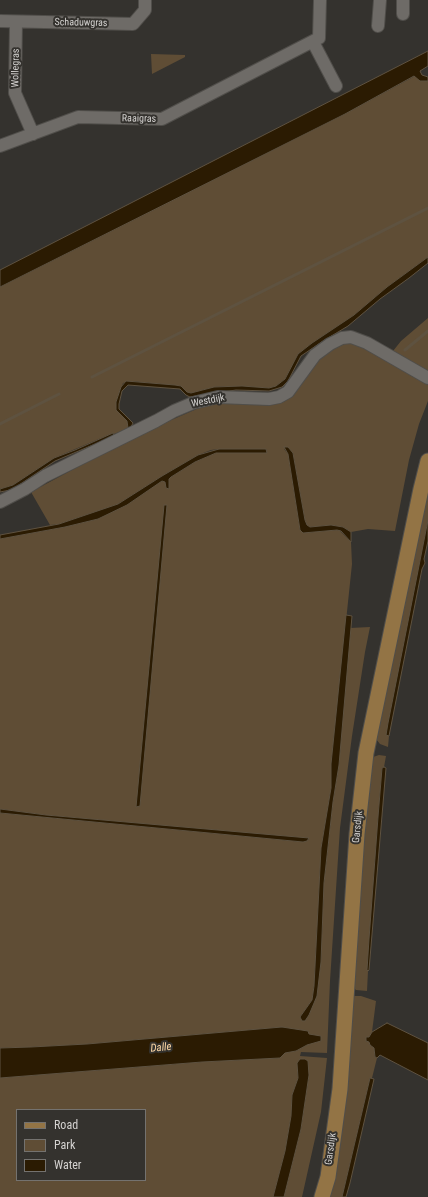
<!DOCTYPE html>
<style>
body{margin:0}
#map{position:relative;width:428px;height:1197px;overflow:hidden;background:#34322e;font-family:"Roboto Condensed",sans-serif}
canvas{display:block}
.legend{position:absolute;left:16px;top:1109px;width:130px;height:72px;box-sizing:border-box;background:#34322e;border:1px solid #74726f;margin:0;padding:5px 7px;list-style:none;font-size:12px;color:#d4d2d0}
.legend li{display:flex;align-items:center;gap:8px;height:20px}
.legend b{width:20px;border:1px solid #74726f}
</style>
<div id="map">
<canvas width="428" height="1197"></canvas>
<ul class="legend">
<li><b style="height:5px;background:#937445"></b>Road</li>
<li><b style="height:11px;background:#5f4d35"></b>Park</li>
<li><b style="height:11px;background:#2b1b02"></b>Water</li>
</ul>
</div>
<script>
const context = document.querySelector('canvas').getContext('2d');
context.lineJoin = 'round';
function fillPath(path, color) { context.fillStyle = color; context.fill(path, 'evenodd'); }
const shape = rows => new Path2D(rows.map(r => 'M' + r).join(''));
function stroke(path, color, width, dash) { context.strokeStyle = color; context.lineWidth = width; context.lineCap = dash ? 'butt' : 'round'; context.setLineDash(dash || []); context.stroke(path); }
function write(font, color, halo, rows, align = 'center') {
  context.font = font + ' "Roboto Condensed",sans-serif'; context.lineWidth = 4; context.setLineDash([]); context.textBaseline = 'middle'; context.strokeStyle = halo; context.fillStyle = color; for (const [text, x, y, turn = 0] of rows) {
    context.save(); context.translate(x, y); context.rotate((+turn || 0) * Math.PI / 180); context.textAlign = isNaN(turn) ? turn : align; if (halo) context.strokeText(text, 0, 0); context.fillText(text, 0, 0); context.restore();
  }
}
fillPath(shape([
 [151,54,185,55,185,57,152,74],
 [415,76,420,81,428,81,428,257,387,287,354,315,312,343,298,354,285,379,276,386,269,388,228,386,214,387,191,393,187,392,181,386,131,381,123,383,116,402,119,413,127,421,129,428,114,434,113,433,54,458,13,485,0,489,0,287,345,114],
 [428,318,428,373,395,356,393,351,401,341],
 [349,340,428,383,428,401,419,424,409,460,395,531,368,529,351,532,343,527,331,525,310,527,307,525,305,520,293,453,284,449,288,454,300,530,303,533,337,530,340,531,351,542,352,564,331,764,331,788,321,848,314,986,312,1000,300,1017,309,1015,321,962,324,883,333,802,339,765,350,628,370,627,365,652,352,736,340,828,330,981,327,1053,301,1052,300,1056,327,1058,321,1112,302,1197,284,1197,301,1129,309,1075,297,1063,298,1078,292,1095,291,1116,285,1151,273,1197,0,1197,0,1078,202,1062,279,1058,285,1053,296,1051,307,1045,308,1034,282,1027,87,1044,31,1047,0,1048,0,813,303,842,309,839,46,815,0,809,0,539,65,527,98,519,162,481,165,482,169,488,169,479,171,477,195,462,216,453,267,453,266,449,219,449,211,450,198,455,162,476,118,504,59,524,50,525,31,492,85,463,169,421,199,408,216,403,269,403,315,359],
 [17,1110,145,1110,145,1180,17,1180],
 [428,477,428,520,388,736,389,736,388,747,380,744,376,739],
 [379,755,386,756,384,767,382,768,378,817,367,970,368,971,367,991,356,990,353,987,361,844,371,760,373,757],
 [354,996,361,996,376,1001,372,1032,369,1037,366,1037,366,1041,369,1042,374,1048,375,1057,377,1058,372,1078,370,1078,342,1197,326,1197,351,999]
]), '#5f4d35');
const water = shape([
 [428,51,428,66,420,71,422,75,428,77,428,81,420,81,414,76,345,114,0,287,0,270,428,51],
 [428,257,428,263,409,278,380,299,348,326,323,341,301,356,288,381,282,387,269,391,236,390,190,397,186,395,180,389,128,385,122,391,119,404,119,409,133,423,131,427,128,428,127,421,116,410,116,402,121,387,126,381,175,385,181,386,187,392,191,393,214,387,242,386,269,388,276,386,285,379,298,354,312,343,354,315,387,287,428,257],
 [113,433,114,436,55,461,16,487,10,490,0,492,0,489,13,485,54,458,75,450,113,433],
 [284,447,288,447,293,453,305,520,307,525,310,527,331,525,343,527,351,532,351,542,341,531,337,530,303,533,300,530,288,454,284,447],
 [219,449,266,449,267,453,216,453,195,462,171,477,169,479,169,489,166,488,165,482,162,481,127,505,98,519,65,527,0,539,0,535,59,524,118,504,162,476,198,455,219,449],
 [164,505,167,505,140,806,136,807,164,505],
 [428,520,428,541,424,559,425,563,422,569,389,736,386,735,388,723,428,520],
 [346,615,352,616,339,765,333,802,324,883,321,962,317,996,309,1015,305,1021,302,1021,300,1017,312,1000,314,986,321,848,331,788,331,764,346,615],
 [384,767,386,768,369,970,368,971,367,970,369,939,378,817,382,768,384,767],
 [0,809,46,815,309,838,307,841,303,842,0,813,0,809],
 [387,1023,428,1043,428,1080,380,1055,377,1058,375,1057,374,1048,370,1045,369,1042,366,1041,366,1037,369,1037,372,1032,387,1023],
 [282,1027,308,1031,309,1034,321,1036,321,1041,307,1045,296,1051,285,1053,280,1058,202,1062,0,1078,0,1048,31,1047,87,1044,282,1027],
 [300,1059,305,1059,308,1061,309,1075,301,1129,284,1197,273,1197,285,1151,291,1116,292,1095,298,1078,297,1063,300,1059],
 [370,1078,374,1079,350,1183,346,1197,342,1197,370,1078]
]);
fillPath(water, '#2b1b02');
stroke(water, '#5e5240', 1);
stroke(shape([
 [405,350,428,331],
 [92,377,428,208],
 [0,424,59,394]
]), '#5e5240', 3);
const minor = shape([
 [403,14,403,0],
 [0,21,133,24,145,10,145,0],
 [16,22,15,93,33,134],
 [378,26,380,0],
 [313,42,336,86],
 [0,146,78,117,162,119,319,38,320,0],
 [0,502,25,489,45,476,156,421,174,411,193,403,218,397,269,399,279,397,288,392,315,355,330,344,342,338,351,337,367,343,428,378]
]);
const major = shape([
 [322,1197,328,1177,340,1089,357,834,366,753,421,489,428,461]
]);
stroke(minor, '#504e4a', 14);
stroke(major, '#504e4a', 17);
stroke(minor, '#6e6b67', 12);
stroke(major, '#937445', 15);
write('10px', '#d4d2d0', '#34322e', [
 ["Schaduwgras",81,23,1],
 ["Wollegras",16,68,-89],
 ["Raaigras",139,119,1],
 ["Westdijk",208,401,-11],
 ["Garsdijk",358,827,-84],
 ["Garsdijk",331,1149,-82]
]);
write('italic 11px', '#fbd6a4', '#34322e', [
 ["Dalle",161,1048,-5]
]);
</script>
